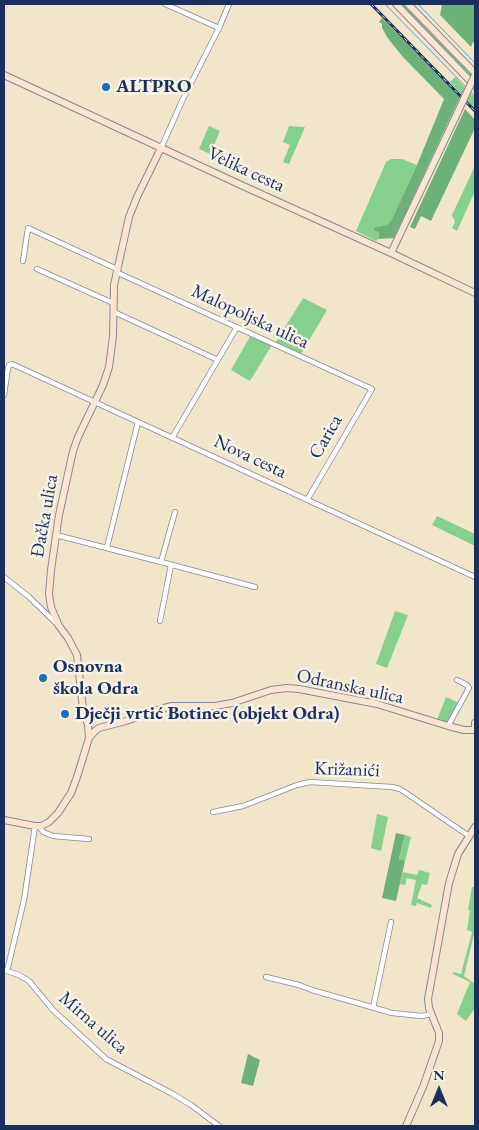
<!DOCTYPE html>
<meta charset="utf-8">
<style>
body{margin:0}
#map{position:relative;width:479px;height:1130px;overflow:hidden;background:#f1e5ca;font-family:"EB Garamond",serif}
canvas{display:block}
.frame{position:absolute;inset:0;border:5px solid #1b2f5e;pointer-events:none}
.north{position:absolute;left:414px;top:1065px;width:50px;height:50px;-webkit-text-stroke:4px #f7f3e8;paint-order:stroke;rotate:0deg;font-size:14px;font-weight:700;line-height:20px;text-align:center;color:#1b2f5e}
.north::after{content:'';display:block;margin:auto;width:18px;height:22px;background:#1b2f5e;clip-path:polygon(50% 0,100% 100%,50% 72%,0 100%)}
</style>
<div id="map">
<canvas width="479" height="1130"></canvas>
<div class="frame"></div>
<div class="north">N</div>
</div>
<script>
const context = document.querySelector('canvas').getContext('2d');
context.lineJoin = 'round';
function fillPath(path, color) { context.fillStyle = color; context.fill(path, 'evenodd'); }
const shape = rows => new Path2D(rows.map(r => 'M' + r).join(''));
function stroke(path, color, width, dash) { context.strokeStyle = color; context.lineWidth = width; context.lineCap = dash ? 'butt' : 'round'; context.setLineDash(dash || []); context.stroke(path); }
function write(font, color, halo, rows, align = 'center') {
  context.font = font + ' "EB Garamond",serif'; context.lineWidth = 5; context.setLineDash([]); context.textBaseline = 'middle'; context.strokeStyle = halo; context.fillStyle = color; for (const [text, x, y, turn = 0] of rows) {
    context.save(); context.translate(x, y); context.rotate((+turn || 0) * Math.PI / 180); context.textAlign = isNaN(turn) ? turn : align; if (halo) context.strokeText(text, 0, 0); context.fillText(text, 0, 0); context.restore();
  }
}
fillPath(shape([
 [400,4,403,4,463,65,475,78,475,81],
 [455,77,475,98,475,109,450,82],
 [209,126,220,131,210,154,199,149],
 [289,126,305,127,289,164,283,162,290,145,283,142],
 [391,159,402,159,417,165,392,219,387,225,382,227,379,232,378,239,376,241,356,231,386,162],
 [475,166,475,191,457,231,452,228,455,222,452,215],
 [303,298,327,310,301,354,276,342],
 [251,335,272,345,250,381,231,370],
 [437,516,475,534,475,546,432,525],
 [395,611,408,615,387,668,376,664],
 [446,697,459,703,449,721,445,722,437,720],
 [377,814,388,817,381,851,371,848],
 [405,835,411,837,405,861,399,860],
 [419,870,430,873,427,885,422,884,417,898,432,905,431,908,417,903,416,906,411,905,416,880,407,878,405,885,400,884,403,872,417,875],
 [472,887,475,887,475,934,474,934,464,976,475,984,475,1008,466,1021,457,1014,470,982,453,974,453,972,461,974,472,932,467,930,470,911,468,910]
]), '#85d08d');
fillPath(shape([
 [442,4,475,4,475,44,473,42,471,47,440,15],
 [382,18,460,97,394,238,378,239,379,232,374,230,374,228,387,225,392,219,417,165,444,99,402,56,387,37,382,28,382,24,379,22],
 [465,109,475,120,475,128,431,221,421,216,415,229,410,227],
 [396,833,405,835,399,859,405,861,396,901,382,898],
 [248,1054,260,1060,253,1086,241,1083]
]), '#6cb278');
stroke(shape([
 [385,4,466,87],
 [418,4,475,63],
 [471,92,475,97]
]), '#639fd3', 1);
const street = shape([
 [165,4,219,28],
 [161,148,183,99,219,28,229,4],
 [23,261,28,228,117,269],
 [37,269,113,303],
 [116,272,372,389,307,500],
 [114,312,218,360],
 [4,395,8,368,9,365,12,364,475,577],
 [172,438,237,327],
 [56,535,161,562,255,587],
 [107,547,138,422],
 [161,562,175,512],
 [4,577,29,597,57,624],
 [160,621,171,565],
 [448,726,469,688,467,685,457,680],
 [213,812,243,806,297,785,310,782,392,787,400,789,406,793,469,836],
 [39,826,43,832,53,836,89,839],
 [4,970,19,975,29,981,53,1010,106,1059,171,1093,191,1105,219,1126],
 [7,971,24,900,35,826],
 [266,977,299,985,312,990,392,1013,422,1016,431,1014],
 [373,1008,391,922]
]);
const secondary = shape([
 [396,4,475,86],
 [408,4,475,73],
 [4,75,241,185,391,253,475,293],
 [391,253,455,118],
 [475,730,475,723],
 [89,738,88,725,83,709,77,655,68,638,59,626,51,607,49,594,51,570,59,515,73,451,78,437,103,385,109,367,113,336,114,285,129,217,137,197,161,148],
 [4,820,35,826,41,826,49,822,58,813,71,793,77,777,89,738,95,731,99,728,126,721,164,708,172,706,215,706,232,703,271,690,287,688,299,689,377,704,448,726,464,730,475,730],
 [406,1126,423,1087,439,1041,439,1033,429,1008,428,999,449,883,458,854,475,827]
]);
stroke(street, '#868a94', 6);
stroke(secondary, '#868a94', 8);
stroke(street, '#fff', 4.5);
stroke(secondary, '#fce5cf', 6);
const rail = shape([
 [371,4,475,111]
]);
stroke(rail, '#1b2f5e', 3);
stroke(rail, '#f7f3e8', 1, [4]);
const secondaryBridge = shape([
 [455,118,475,75]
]);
stroke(secondaryBridge, '#868a94', 8, []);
stroke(secondaryBridge, '#fce5cf', 6);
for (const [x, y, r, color] of [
 [106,87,5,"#1f6fb2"],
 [43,678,5,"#1f6fb2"],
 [65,714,5,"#1f6fb2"]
]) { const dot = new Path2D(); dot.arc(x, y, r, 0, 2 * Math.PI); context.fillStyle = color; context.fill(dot); stroke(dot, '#f7f3e8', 2); }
write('bold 19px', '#1b2f5e', '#f7f3e8', [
 ["ALTPRO",116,87],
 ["Osnovna",53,667],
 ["škola Odra",53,689],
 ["Dječji vrtić Botinec (objekt Odra)",75,714]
], 'left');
write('19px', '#1b2f5e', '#f7f3e8', [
 ["Velika cesta",246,170,25],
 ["Malopoljska ulica",250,317,25],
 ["Carica",326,437,-60],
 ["Nova cesta",250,457,25],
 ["Đačka ulica",45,516,-80],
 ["Odranska ulica",350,687,12],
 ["Križanići",347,770,2],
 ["Mirna ulica",93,1023,41]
]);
</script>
